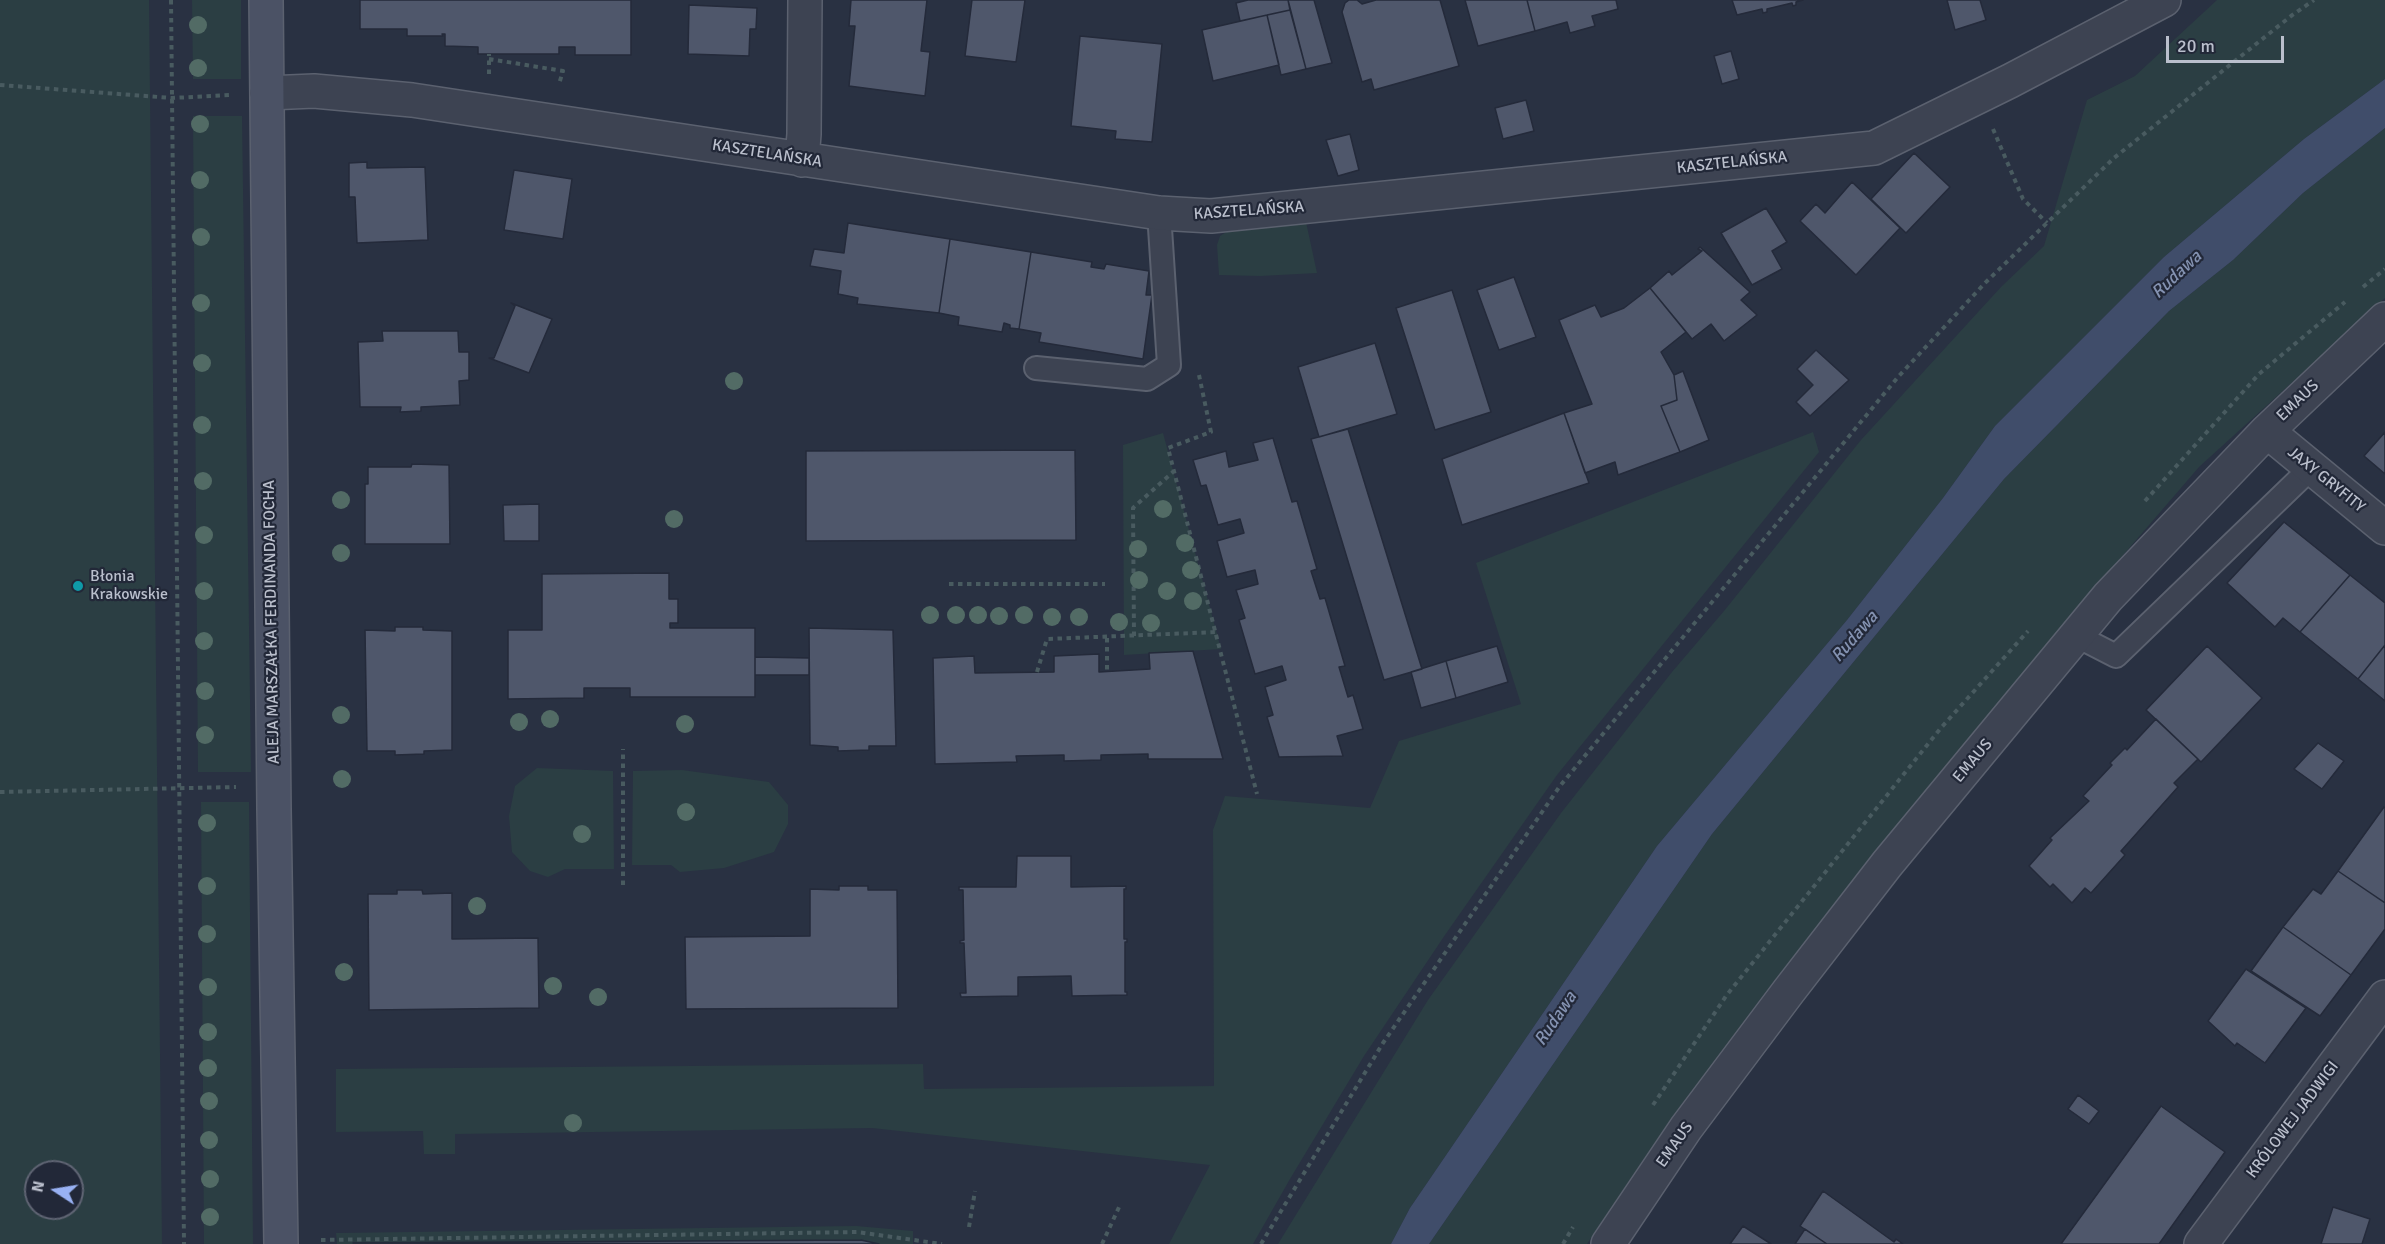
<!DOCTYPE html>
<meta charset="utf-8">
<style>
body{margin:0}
#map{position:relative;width:2385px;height:1244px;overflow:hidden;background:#293142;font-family:Signika,sans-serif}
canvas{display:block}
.north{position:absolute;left:24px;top:1160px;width:60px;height:60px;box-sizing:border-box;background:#222838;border:2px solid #5f6473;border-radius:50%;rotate:282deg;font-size:16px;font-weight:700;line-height:24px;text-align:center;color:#babfcc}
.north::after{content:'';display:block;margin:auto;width:21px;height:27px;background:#98b1f3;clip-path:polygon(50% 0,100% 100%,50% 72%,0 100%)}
.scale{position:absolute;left:2166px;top:36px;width:118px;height:27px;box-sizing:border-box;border:3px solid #babfcc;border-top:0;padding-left:8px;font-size:18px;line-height:21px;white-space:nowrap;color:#babfcc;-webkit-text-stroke:4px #222838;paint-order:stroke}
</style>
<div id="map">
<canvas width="2385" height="1244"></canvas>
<div class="north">N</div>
<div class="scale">20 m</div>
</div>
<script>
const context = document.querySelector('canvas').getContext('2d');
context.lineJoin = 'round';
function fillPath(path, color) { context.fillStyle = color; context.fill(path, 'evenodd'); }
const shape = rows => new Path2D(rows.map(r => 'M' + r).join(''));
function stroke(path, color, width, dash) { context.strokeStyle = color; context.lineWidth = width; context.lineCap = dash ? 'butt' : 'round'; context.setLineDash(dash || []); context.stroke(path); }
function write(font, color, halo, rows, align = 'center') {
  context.font = font + ' Signika,sans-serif'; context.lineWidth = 4.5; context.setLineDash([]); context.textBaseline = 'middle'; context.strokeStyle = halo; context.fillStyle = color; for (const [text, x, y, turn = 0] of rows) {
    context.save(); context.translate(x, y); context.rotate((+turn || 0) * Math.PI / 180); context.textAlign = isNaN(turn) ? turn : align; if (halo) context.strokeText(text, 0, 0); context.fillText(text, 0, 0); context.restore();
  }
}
fillPath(shape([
 [0,0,149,0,162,1244,0,1244],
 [36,1172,72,1172,72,1208,36,1208],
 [192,0,241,0,241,79,193,79],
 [2217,0,2385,0,2385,79,2304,139,2164,257,1995,426,1943,498,1847,620,1657,846,1410,1208,1391,1244,1278,1244,1428,1000,1561,813,1672,672,1724,611,1861,440,2001,287,2044,246,2087,100,2135,76],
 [193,116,242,116,251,772,198,772],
 [2385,128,2385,298,2199,467,2106,575,1999,711,1912,806,1765,993,1673,1116,1587,1244,1429,1244,1712,834,2004,479,2169,311,2233,260,2303,193],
 [1306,222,1317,273,1260,276,1219,275,1217,245,1220,236,1234,227],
 [1813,432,1819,452,1557,775,1445,935,1364,1056,1290,1179,1253,1244,1169,1244,1210,1165,872,1128,455,1134,455,1154,424,1154,423,1131,336,1132,336,1069,923,1064,924,1089,1214,1086,1213,830,1225,796,1370,808,1399,741,1521,704,1476,563],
 [1163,433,1221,649,1124,655,1123,445],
 [537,768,613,771,614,869,565,869,548,877,530,871,512,852,509,816,515,786],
 [682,770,769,782,788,805,788,824,774,852,724,868,680,872,671,865,632,865,633,771],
 [201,802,249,802,253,1244,204,1244],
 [856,1226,913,1231,913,1244,337,1244,336,1233]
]), '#2b3e43');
fillPath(shape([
 [2385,79,2385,128,2303,193,2233,260,2169,311,2004,479,1712,834,1429,1244,1391,1244,1410,1208,1657,846,1847,620,1943,498,1995,426,2164,257,2304,139]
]), '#404d6a');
const building = shape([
 [360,0,631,0,631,55,575,55,575,47,559,47,559,54,478,54,478,47,445,46,445,34,442,34,443,36,407,36,407,29,360,29,360,0],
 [851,0,927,0,921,51,930,52,925,96,849,86,855,26,849,26,851,0],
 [972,0,1025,0,1016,62,965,56,972,0],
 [1248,0,1288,0,1290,10,1240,21,1236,3,1248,0],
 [1288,0,1314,0,1332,63,1306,69,1288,0],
 [1349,0,1357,0,1362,4,1376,0,1440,0,1459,66,1374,90,1371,79,1362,82,1342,12,1345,3,1349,0],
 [1465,0,1527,0,1535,31,1478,46,1465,0],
 [1527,0,1616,0,1618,9,1592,16,1595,26,1570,33,1567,22,1535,31,1527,0],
 [1732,0,1803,0,1796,2,1796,5,1793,6,1792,3,1767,9,1767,12,1763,13,1762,9,1737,15,1732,0],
 [1947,0,1980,0,1986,20,1955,30,1947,0],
 [689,5,757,8,756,29,750,29,749,56,688,54,689,5],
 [1290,10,1306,69,1281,75,1267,15,1290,10],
 [1267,15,1279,65,1213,81,1202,30,1267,15],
 [1080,36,1162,44,1152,142,1115,139,1116,131,1071,126,1080,36],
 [1731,51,1739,79,1722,84,1714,56,1731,51],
 [1526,100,1534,131,1503,139,1495,108,1526,100],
 [1350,134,1359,170,1338,176,1326,140,1350,134],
 [1914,153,1950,187,1906,233,1871,199,1914,153],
 [367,162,367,168,425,167,428,240,357,243,355,197,349,197,349,163,367,162],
 [514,170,572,179,563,239,504,230,514,170],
 [1852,182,1900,228,1856,275,1800,221,1816,204,1825,213,1852,182],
 [1766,208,1787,242,1772,251,1782,269,1752,285,1721,233,1766,208],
 [848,223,950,239,939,313,857,304,858,298,838,294,841,271,810,266,812,257,814,249,844,253,848,223],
 [950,239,1031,252,1019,329,1010,328,1010,325,1004,323,1002,332,958,325,959,317,939,313,950,239],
 [1700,247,1750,292,1741,300,1757,315,1724,341,1711,324,1692,339,1650,288,1669,271,1672,275,1702,251,1698,249,1700,247],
 [1031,252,1092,262,1091,267,1104,269,1106,264,1149,271,1146,295,1152,295,1143,359,1039,342,1041,333,1019,329,1031,252],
 [1514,277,1536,337,1499,350,1477,290,1514,277],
 [1650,288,1686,332,1661,352,1674,375,1677,400,1661,406,1680,452,1618,475,1615,462,1585,473,1564,413,1592,404,1559,320,1595,305,1601,317,1624,308,1650,288],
 [1452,290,1491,412,1435,430,1396,308,1452,290],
 [511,303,552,319,529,373,489,358,494,358,515,306,511,303],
 [382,331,458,331,459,352,469,352,469,380,459,381,460,405,421,407,421,411,400,412,401,407,360,407,358,342,383,341,382,331],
 [1375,343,1397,414,1319,437,1298,367,1375,343],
 [1816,350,1849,380,1810,416,1796,402,1813,385,1797,369,1816,350],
 [1683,371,1709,440,1680,452,1661,406,1677,400,1674,375,1683,371],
 [1564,413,1589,483,1462,525,1442,459,1564,413],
 [1348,429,1422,669,1384,680,1311,439,1348,429],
 [2385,432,2385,474,2364,456,2385,432],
 [1273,438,1292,502,1297,501,1317,569,1311,571,1320,599,1325,598,1345,666,1339,667,1348,697,1353,695,1363,729,1337,736,1343,756,1279,757,1267,717,1273,715,1265,687,1286,680,1282,666,1255,674,1239,620,1245,618,1236,590,1258,584,1255,570,1227,577,1217,541,1244,533,1240,519,1218,525,1206,485,1201,486,1193,460,1226,451,1229,467,1258,460,1253,443,1273,438],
 [1075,450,1076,540,806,541,806,451,1075,450],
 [412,464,449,465,450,544,365,544,365,484,368,484,368,467,411,467,412,464],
 [539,504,539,541,504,541,503,505,539,504],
 [2284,522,2350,575,2300,632,2283,618,2275,627,2227,583,2284,522],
 [669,573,669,599,678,599,678,623,670,623,670,628,755,628,755,697,630,697,630,688,584,688,584,698,508,699,508,630,542,630,542,574,669,573],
 [2350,575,2385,603,2385,645,2358,679,2300,632,2350,575],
 [395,627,423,627,423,630,452,631,452,750,424,751,424,754,395,755,395,751,367,751,365,630,395,631,395,627],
 [809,628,893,630,896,746,869,746,869,750,838,751,838,747,810,745,809,628],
 [2385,645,2385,701,2358,679,2385,645],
 [1497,646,1508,682,1456,698,1446,661,1497,646],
 [2207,646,2262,698,2201,762,2146,710,2207,646],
 [1193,651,1223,759,1148,759,1148,754,1101,755,1101,760,1064,761,1064,755,1016,756,1017,762,935,764,933,658,974,656,975,673,1054,672,1054,656,1099,654,1099,672,1150,669,1149,653,1193,651],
 [755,657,809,658,809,675,755,675,755,657],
 [1446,661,1456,698,1421,708,1411,672,1446,661],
 [2156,719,2198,759,2174,783,2178,787,2121,851,2125,855,2091,893,2085,888,2072,903,2053,884,2050,887,2029,866,2052,840,2050,838,2089,801,2083,796,2112,765,2110,763,2125,748,2127,750,2156,719],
 [2318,743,2344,761,2322,789,2294,769,2318,743],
 [2384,807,2385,808,2385,903,2338,871,2384,807],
 [1017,856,1071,856,1071,887,1126,886,1126,889,1124,889,1124,939,1127,939,1127,942,1125,942,1125,992,1127,992,1127,995,1072,996,1071,976,1018,977,1018,996,961,997,960,993,966,993,964,943,960,943,960,941,964,940,963,890,959,890,959,887,1016,887,1017,856],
 [2338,871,2385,903,2385,929,2351,975,2283,927,2313,889,2321,894,2338,871],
 [839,886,868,886,868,890,897,890,898,1008,686,1009,685,937,810,936,810,889,839,890,839,886],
 [397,890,422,890,423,894,452,893,452,939,538,938,539,1008,369,1010,368,894,397,894,397,890],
 [2283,927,2351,975,2320,1016,2251,971,2283,927],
 [2246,969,2306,1008,2265,1063,2237,1043,2235,1046,2208,1021,2246,969],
 [2078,1095,2099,1111,2089,1124,2068,1109,2078,1095],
 [2161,1106,2225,1152,2159,1244,2061,1244,2161,1106],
 [1823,1191,1894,1242,1896,1239,1903,1244,1827,1244,1800,1226,1823,1191],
 [2333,1207,2370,1219,2362,1244,2321,1244,2333,1207],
 [1743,1226,1771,1244,1730,1244,1743,1226],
 [1805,1229,1827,1244,1795,1244,1805,1229],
 [861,1240,879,1244,353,1243,861,1240]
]);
fillPath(building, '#4f576b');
stroke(building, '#242a3a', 1.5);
const lane = shape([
 [1036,368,1147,379,1169,365,1159,213],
 [2077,636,2116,656,2311,468]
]);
const street = shape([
 [267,93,314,91,412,100,1159,213,1211,216,1874,148,2010,81,2164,0],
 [802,160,804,134,805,0],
 [2267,431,2385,528],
 [1608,1244,1686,1128,1788,992,1887,864,2108,597,2267,431,2385,319],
 [2201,1244,2385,997]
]);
const secondary = shape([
 [266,0,274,809,281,1244]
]);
stroke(lane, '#5b616f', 26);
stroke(street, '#5b616f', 36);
stroke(secondary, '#5b616f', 36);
stroke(shape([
 [171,0,184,1244],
 [489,59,563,71,559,84],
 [489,74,489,54],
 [0,85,172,98,230,95],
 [1993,129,2023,199,2047,223],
 [2363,287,2385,269],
 [1199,375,1211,432,1168,448,1257,794],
 [2145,501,2259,374,2345,302],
 [949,584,1105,584],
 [1134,636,1133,508,1174,471],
 [1107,638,1107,671],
 [1037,672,1047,639,1217,632],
 [0,792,236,787],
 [623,885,623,749],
 [1653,1105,1726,996,1940,729,2028,631],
 [969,1227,975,1191],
 [321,1240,857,1232,942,1244],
 [1102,1244,1120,1205],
 [1261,1244,1383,1043,1560,786,1898,377,1985,283,2114,158,2291,16,2314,0],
 [1563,1244,1573,1227]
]), '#495b60', 4, [4.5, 4.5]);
stroke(lane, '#3d4352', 22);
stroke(street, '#3d4352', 33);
stroke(secondary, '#4b5265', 33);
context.fillStyle = '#526b65';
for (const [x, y] of [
 [198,25],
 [198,68],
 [200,124],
 [200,180],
 [201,237],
 [201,303],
 [202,363],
 [734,381],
 [202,425],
 [203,481],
 [341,500],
 [1163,509],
 [674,519],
 [204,535],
 [1185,543],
 [1138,549],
 [341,553],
 [1191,570],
 [1139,580],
 [204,591],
 [1167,591],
 [1193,601],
 [930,615],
 [956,615],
 [978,615],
 [1024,615],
 [999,616],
 [1052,617],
 [1079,617],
 [1119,622],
 [1151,623],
 [204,641],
 [205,691],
 [341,715],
 [550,719],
 [519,722],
 [685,724],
 [205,735],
 [342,779],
 [686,812],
 [207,823],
 [582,834],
 [207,886],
 [477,906],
 [207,934],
 [344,972],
 [553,986],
 [208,987],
 [598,997],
 [208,1032],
 [208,1068],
 [209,1101],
 [573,1123],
 [209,1140],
 [210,1179],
 [210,1217]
]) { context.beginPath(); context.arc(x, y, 9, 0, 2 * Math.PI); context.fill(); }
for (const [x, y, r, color] of [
 [78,586,6,"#0f9aa8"]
]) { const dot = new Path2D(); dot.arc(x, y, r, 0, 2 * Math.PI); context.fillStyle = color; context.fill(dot); stroke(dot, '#222838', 2); }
write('16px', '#babfcc', '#222838', [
 ["KASZTELAŃSKA",767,154,9],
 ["KASZTELAŃSKA",1732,163,-6],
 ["KASZTELAŃSKA",1249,211,-4],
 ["EMAUS",2298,401,-44],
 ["JAXY GRYFITY",2326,480,39],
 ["ALEJA MARSZAŁKA FERDINANDA FOCHA",272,622,-91],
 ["EMAUS",1973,761,-50],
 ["KRÓLOWEJ JADWIGI",2293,1120,-53],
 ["EMAUS",1675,1145,-55]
]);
write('16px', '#babfcc', '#222838', [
 ["Błonia",90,577],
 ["Krakowskie",90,595]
], 'left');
write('italic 18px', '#8492b1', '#222838', [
 ["Rudawa",2177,275,-43],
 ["Rudawa",1855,637,-49],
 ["Rudawa",1556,1019,-56]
]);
</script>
